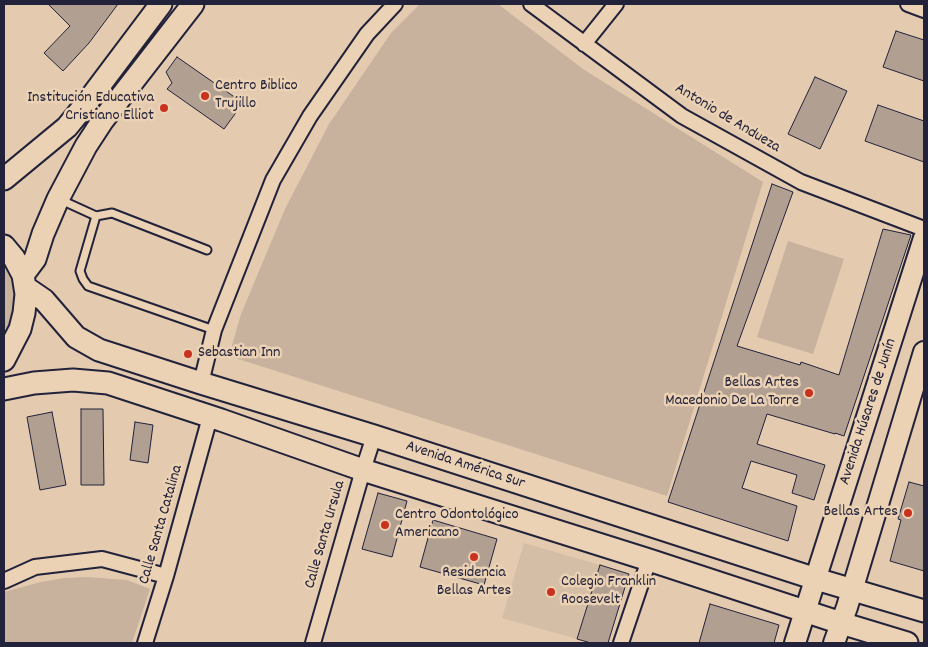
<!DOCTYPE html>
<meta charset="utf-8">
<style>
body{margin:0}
#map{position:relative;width:928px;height:647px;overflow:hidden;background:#e4cbaf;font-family:Dekko,sans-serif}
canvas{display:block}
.frame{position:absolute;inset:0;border:5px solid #22223b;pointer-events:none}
</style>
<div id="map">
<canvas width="928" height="647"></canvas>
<div class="frame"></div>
</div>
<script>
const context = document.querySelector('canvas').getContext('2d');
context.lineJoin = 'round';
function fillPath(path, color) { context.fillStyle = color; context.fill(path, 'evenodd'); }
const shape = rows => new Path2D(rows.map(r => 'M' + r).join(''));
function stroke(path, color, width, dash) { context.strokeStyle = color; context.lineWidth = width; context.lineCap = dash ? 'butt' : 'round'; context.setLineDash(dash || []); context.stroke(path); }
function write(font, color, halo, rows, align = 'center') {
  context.font = font + ' Dekko,sans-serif'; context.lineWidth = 5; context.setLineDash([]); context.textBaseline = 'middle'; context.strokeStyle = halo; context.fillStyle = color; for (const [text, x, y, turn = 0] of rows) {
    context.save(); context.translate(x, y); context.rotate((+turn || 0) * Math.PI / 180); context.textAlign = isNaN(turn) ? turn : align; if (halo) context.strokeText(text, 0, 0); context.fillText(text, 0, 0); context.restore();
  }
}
fillPath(shape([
 [524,543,600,565,577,639,502,618]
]), '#d5bea6');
fillPath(shape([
 [420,4,498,4,583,69,763,182,667,496,229,356,241,314,285,209,329,124,391,33],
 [788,241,844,259,813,354,757,337],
 [4,244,23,286,4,348],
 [87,577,127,580,150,589,132,643,4,643,4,592,41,582,64,578]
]), '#c8b29e');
const building = shape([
 [48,4,118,4,89,43,63,71,44,53,70,26,48,4],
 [896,31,924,40,924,81,883,67,896,31],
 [177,57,243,103,224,129,167,89,172,83,166,72,177,57],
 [815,77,847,91,820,149,788,134,815,77],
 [878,105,924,121,924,162,865,141,878,105],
 [772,184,793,192,737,346,800,365,801,362,839,375,883,229,911,235,844,436,835,433,835,434,767,414,757,444,825,465,814,500,792,493,797,475,751,461,742,488,797,506,788,541,668,502,772,184],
 [81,409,103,409,104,485,81,485,81,409],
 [52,412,66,485,40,490,27,417,52,412],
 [135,422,153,425,148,463,130,460,135,422],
 [909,482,924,486,924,571,890,561,901,520,898,519,909,482],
 [378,493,407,501,392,557,362,549,378,493],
 [433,520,497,539,484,585,420,567,433,520],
 [600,565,629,574,608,643,591,643,577,639,600,565],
 [710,604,779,625,774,643,699,643,710,604]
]);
fillPath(building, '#b19f91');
stroke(building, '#22223b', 1);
const lane = shape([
 [61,200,96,216],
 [207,250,112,213,96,216,80,271,83,279,88,286,214,330]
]);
const street = shape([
 [531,4,682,116,801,182,924,229],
 [908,4,924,10],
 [584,44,616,4],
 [201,383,214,330,273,180,310,116,367,34,395,4],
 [4,581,35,567,102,559,166,576],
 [145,643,166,576,210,417],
 [313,643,363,470,374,436],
 [621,643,649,560]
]);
const secondary = shape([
 [795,643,924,238],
 [834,643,847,607,924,352]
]);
const primary = shape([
 [4,179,67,127,85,105,161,4],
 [4,246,14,258,23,275,26,294,24,313,20,329,4,360],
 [23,275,35,259,43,234,58,199,86,146,103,120,193,4],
 [25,287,44,300,76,337,99,350,201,383,374,436,816,579,924,611],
 [4,389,34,383,73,380,108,383,221,420,363,470,649,560,841,623,907,643]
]);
stroke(lane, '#22223b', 11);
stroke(street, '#22223b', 18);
stroke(secondary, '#22223b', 24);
stroke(primary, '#22223b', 25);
stroke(lane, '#ecd2b4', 7);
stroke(street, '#ecd2b4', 14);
stroke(secondary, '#ecd2b4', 20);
stroke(primary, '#ecd2b4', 21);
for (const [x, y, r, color] of [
 [205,96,5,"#c8321e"],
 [164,108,5,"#c8321e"],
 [188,354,5,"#c8321e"],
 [809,393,5,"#c8321e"],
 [908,513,5,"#c8321e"],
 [385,525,5,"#c8321e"],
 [474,557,5,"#c8321e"],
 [551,592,5,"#c8321e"]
]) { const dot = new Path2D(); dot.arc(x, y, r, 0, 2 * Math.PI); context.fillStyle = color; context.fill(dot); stroke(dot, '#ecd2b4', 2); }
write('16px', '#22223b', '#ecd2b4', [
 ["Centro Biblico",215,87],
 ["Trujillo",215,105],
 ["Institución Educativa",154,99,"right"],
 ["Cristiano Elliot",154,117,"right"],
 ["Sebastian Inn",198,354],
 ["Bellas Artes",799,384,"right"],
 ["Macedonio De La Torre",799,402,"right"],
 ["Bellas Artes",898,513,"right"],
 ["Centro Odontológico",395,516],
 ["Americano",395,534],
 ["Residencia",474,574,"center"],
 ["Bellas Artes",474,592,"center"],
 ["Colegio Franklin",561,583],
 ["Roosevelt",561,601]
], 'left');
write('16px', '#22223b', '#ecd2b4', [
 ["Antonio de Andueza",727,119,31],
 ["Avenida Húsares de Junín",869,412,-72],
 ["Avenida América Sur",465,466,18],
 ["Calle Santa Catalina",162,525,-74],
 ["Calle Santa Ursula",326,535,-74]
]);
</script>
